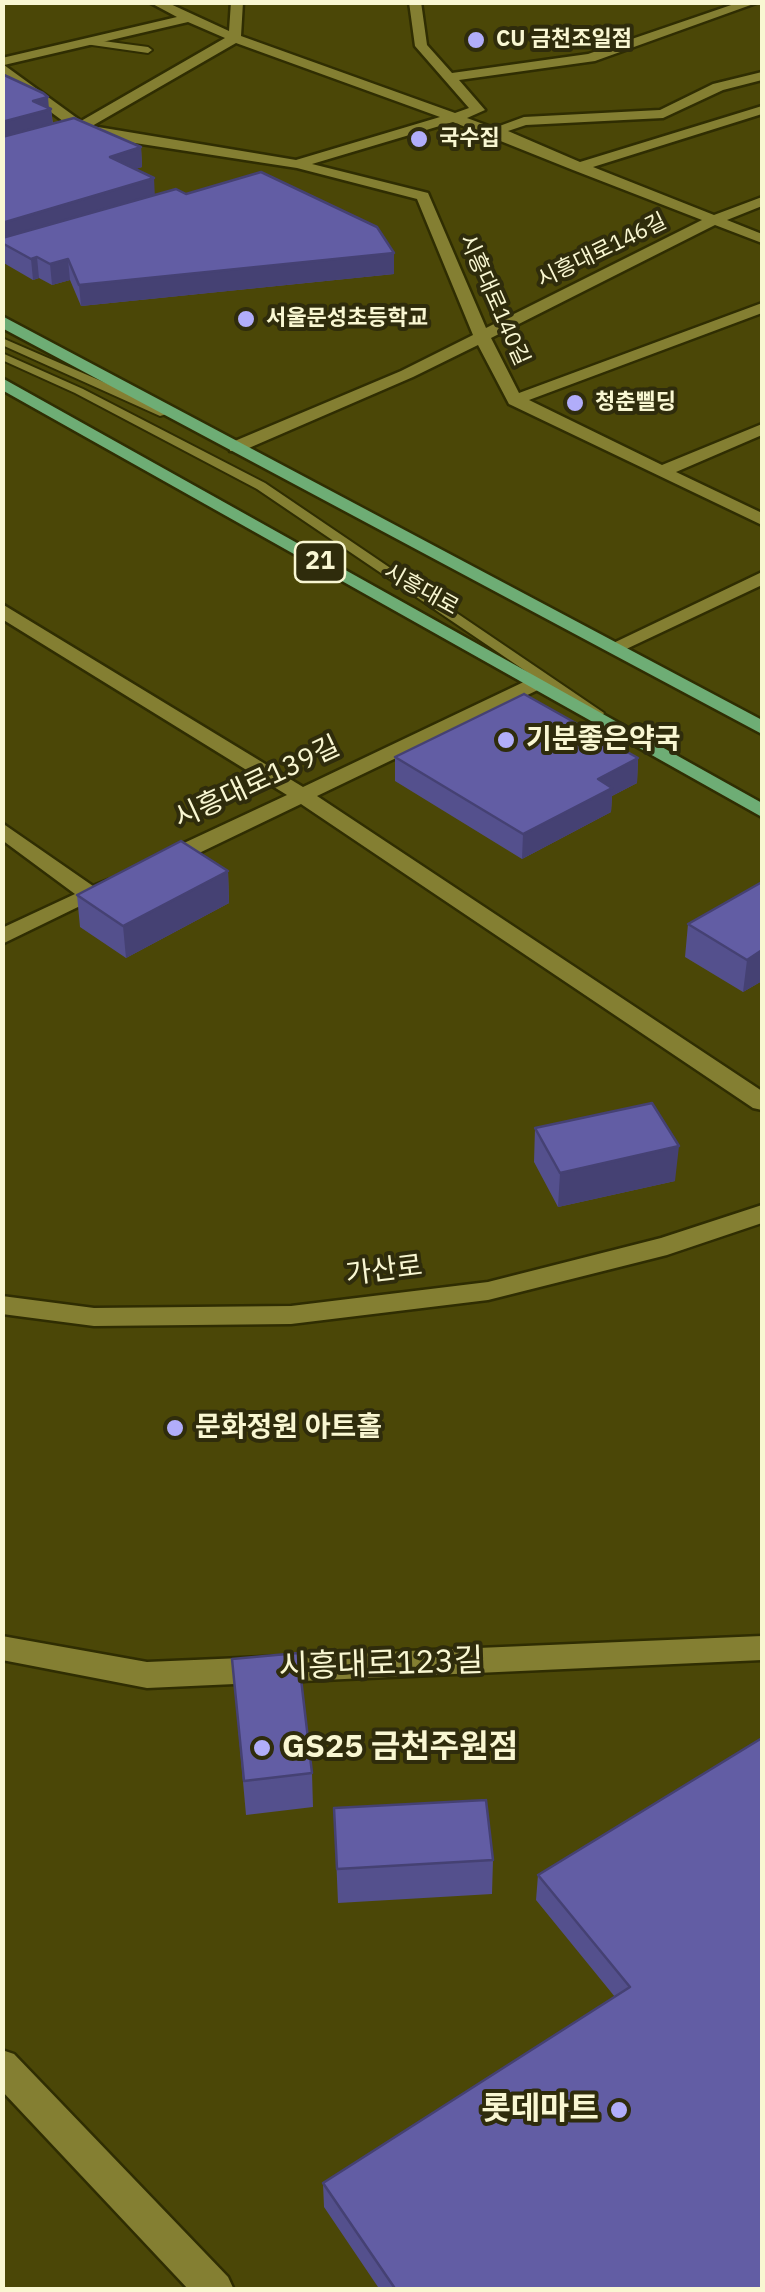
<!DOCTYPE html>
<meta charset="utf-8">
<style>
body{margin:0}
#map{position:relative;width:765px;height:2292px;overflow:hidden;background:#4b4707;font-family:"IBM Plex Sans",sans-serif}
canvas{display:block}
.frame{position:absolute;inset:0;border:5px solid #f9f7d2;pointer-events:none}
</style>
<div id="map">
<canvas width="765" height="2292"></canvas>
<div class="frame"></div>
</div>
<script>
const context = document.querySelector('canvas').getContext('2d');
context.lineJoin = 'round';
const shape = rows => new Path2D(rows.map(r => 'M' + r).join(''));
function stroke(path, color, width, dash) { context.strokeStyle = color; context.lineWidth = width; context.lineCap = dash ? 'butt' : 'round'; context.setLineDash(dash || []); context.stroke(path); }
function fillPath(path, color) { context.fillStyle = color; context.fill(path, 'evenodd'); }
function write(font, color, halo, rows, align = 'center') {
  context.font = font + ' "IBM Plex Sans","Noto Sans KR",sans-serif'; context.lineWidth = 8; context.setLineDash([]); context.textBaseline = 'middle'; context.strokeStyle = halo; context.fillStyle = color; for (const [text, x, y, turn = 0] of rows) {
    context.save(); context.translate(x, y); context.rotate((+turn || 0) * Math.PI / 180); context.textAlign = isNaN(turn) ? turn : align; if (halo) context.strokeText(text, 0, 0); context.fillText(text, 0, 0); context.restore();
  }
}
const lane = shape([
 [88,39,148,47,152,50,148,53,85,44,88,39],
 [2,338,168,410,170,413,160,416,2,345,2,338],
 [2,353,83,389,265,483,604,713,602,716,592,716,257,489,75,393,2,360,2,353]
]);
const street = shape([
 [149,2,166,2,229,31,231,2,243,2,241,36,455,113,469,108,415,46,409,2,421,2,427,45,452,73,588,54,740,2,759,2,595,61,459,80,485,110,467,118,494,128,524,117,660,110,713,84,762,72,762,80,723,90,663,118,526,125,508,131,580,162,762,106,762,114,593,167,714,215,762,197,762,206,727,220,762,234,762,243,715,225,491,338,519,393,762,303,762,313,529,400,662,465,762,424,762,435,676,472,762,513,762,525,509,404,478,345,413,377,242,451,230,451,230,443,401,371,473,335,417,199,297,168,70,133,71,127,2,76,2,58,177,17,149,2],
 [188,22,225,38,81,121,4,65,188,22],
 [236,43,440,117,296,160,92,126,236,43],
 [453,122,573,170,702,220,486,328,428,193,312,164,453,122],
 [762,572,762,585,622,651,615,653,605,647,762,572],
 [2,604,303,787,530,679,544,679,544,687,317,796,762,1091,762,1110,753,1108,301,804,170,867,154,867,151,862,154,857,287,795,2,619,2,604],
 [2,823,93,886,108,880,119,887,2,944,2,928,75,894,2,840,2,823],
 [2,1636,147,1662,762,1636,762,1660,147,1688,2,1660,2,1636],
 [2,2050,14,2054,228,2277,234,2290,189,2290,2,2091,2,2050]
]);
const secondary = shape([
 [762,1205,762,1223,667,1255,488,1300,291,1324,94,1326,2,1314,2,1296,94,1308,291,1306,488,1282,661,1238,762,1205]
]);
const primary = shape([
 [2,316,762,720,762,734,2,328,2,316],
 [2,378,762,803,762,817,2,390,2,378]
]);
stroke(lane, '#2f2d02', 4);
stroke(street, '#2f2d02', 5);
stroke(secondary, '#2f2d02', 5);
stroke(primary, '#2f2d02', 5);
fillPath(lane, '#847f32');
fillPath(street, '#847f32');
fillPath(secondary, '#847f32');
fillPath(primary, '#6ead75');
fillPath(shape([
 [2,74,51,109,53,124,141,147,142,167,135,169,155,195,186,194,394,253,394,274,81,306,70,280,52,285,39,278,33,280,2,262],
 [395,757,638,758,637,783,612,796,611,812,522,859,395,781],
 [228,871,229,903,126,958,80,927,77,895],
 [762,882,762,981,743,992,685,957,688,924],
 [535,1128,675,1181,558,1207,534,1162],
 [232,1659,312,1773,313,1807,246,1815],
 [762,1738,762,2290,380,2290,324,2207,323,2183,615,1997,536,1900,538,1875],
 [334,1808,493,1860,492,1894,338,1903]
]), '#54508d');
fillPath(shape([
 [48,97,49,109,51,109,53,128,2,142,2,122,33,101],
 [141,147,142,167,112,177,110,157],
 [154,178,155,198,2,243,2,223],
 [394,253,394,274,81,306,79,285],
 [37,257,39,278,33,280,31,259],
 [68,259,70,280,52,285,50,264],
 [638,758,637,783,612,796,611,812,522,859,523,834,598,779],
 [228,871,229,903,126,958,123,926],
 [762,950,762,981,743,992,747,960],
 [679,1146,675,1181,558,1207,560,1173]
]), '#454173');
const building = shape([
 [2,74,43,93,48,97,33,101,51,109,2,122,2,74],
 [74,118,141,147,110,157,154,178,2,223,2,137,74,118],
 [261,172,377,227,394,253,79,285,68,259,50,264,37,257,31,259,2,243,2,238,176,189,186,194,261,172],
 [524,694,638,758,598,779,612,788,523,834,395,757,524,694],
 [181,841,228,871,123,926,77,895,181,841],
 [762,882,762,950,747,960,688,924,762,882],
 [652,1103,679,1146,560,1173,535,1128,652,1103],
 [298,1653,312,1773,244,1781,232,1659,298,1653],
 [762,1738,762,2290,396,2290,323,2183,630,1987,538,1875,762,1738],
 [486,1800,493,1860,337,1869,334,1808,486,1800]
]);
fillPath(building, '#625da4');
stroke(building, '#454173', 2.5);
for (const [x, y, r, color] of [
 [476,40,10,"#b1adfa"],
 [419,139,10,"#b1adfa"],
 [246,319,10,"#b1adfa"],
 [575,403,10,"#b1adfa"],
 [506,740,10,"#b1adfa"],
 [175,1428,10,"#b1adfa"],
 [262,1748,10,"#b1adfa"],
 [619,2110,10,"#b1adfa"]
]) { const dot = new Path2D(); dot.arc(x, y, r, 0, 2 * Math.PI); context.fillStyle = color; context.fill(dot); stroke(dot, '#2f2c0c', 4); }
write('bold 22px', '#f9f7d2', '#2f2c0c', [
 ["CU 금천조일점",496,40],
 ["국수집",439,139],
 ["서울문성초등학교",266,319],
 ["청춘삘딩",595,403]
], 'left');
write('22px', '#f9f7d2', '#2f2c0c', [
 ["시흥대로146길",602,251,-26],
 ["시흥대로140길",494,300,66],
 ["시흥대로",421,590,29]
]);
for (const [x, y, w] of [
 [320,562,50]
]) { const box = new Path2D(); box.roundRect(x - w / 2, y - 20, w, 40, 8); context.fillStyle = '#2f2c0c'; context.fill(box); stroke(box, '#f9f7d2', 2.5); }
write('bold 25px', '#f9f7d2', null, [
 ["21",320,562]
]);
write('bold 28px', '#f9f7d2', '#2f2c0c', [
 ["기분좋은약국",526,740],
 ["문화정원 아트홀",195,1428]
], 'left');
write('28px', '#f9f7d2', '#2f2c0c', [
 ["시흥대로139길",257,783,-25],
 ["가산로",384,1271,-7]
]);
write('32px', '#f9f7d2', '#2f2c0c', [
 ["시흥대로123길",381,1665,-2]
]);
write('bold 32px', '#f9f7d2', '#2f2c0c', [
 ["GS25 금천주원점",282,1748],
 ["롯데마트",599,2110,"right"]
], 'left');
</script>
